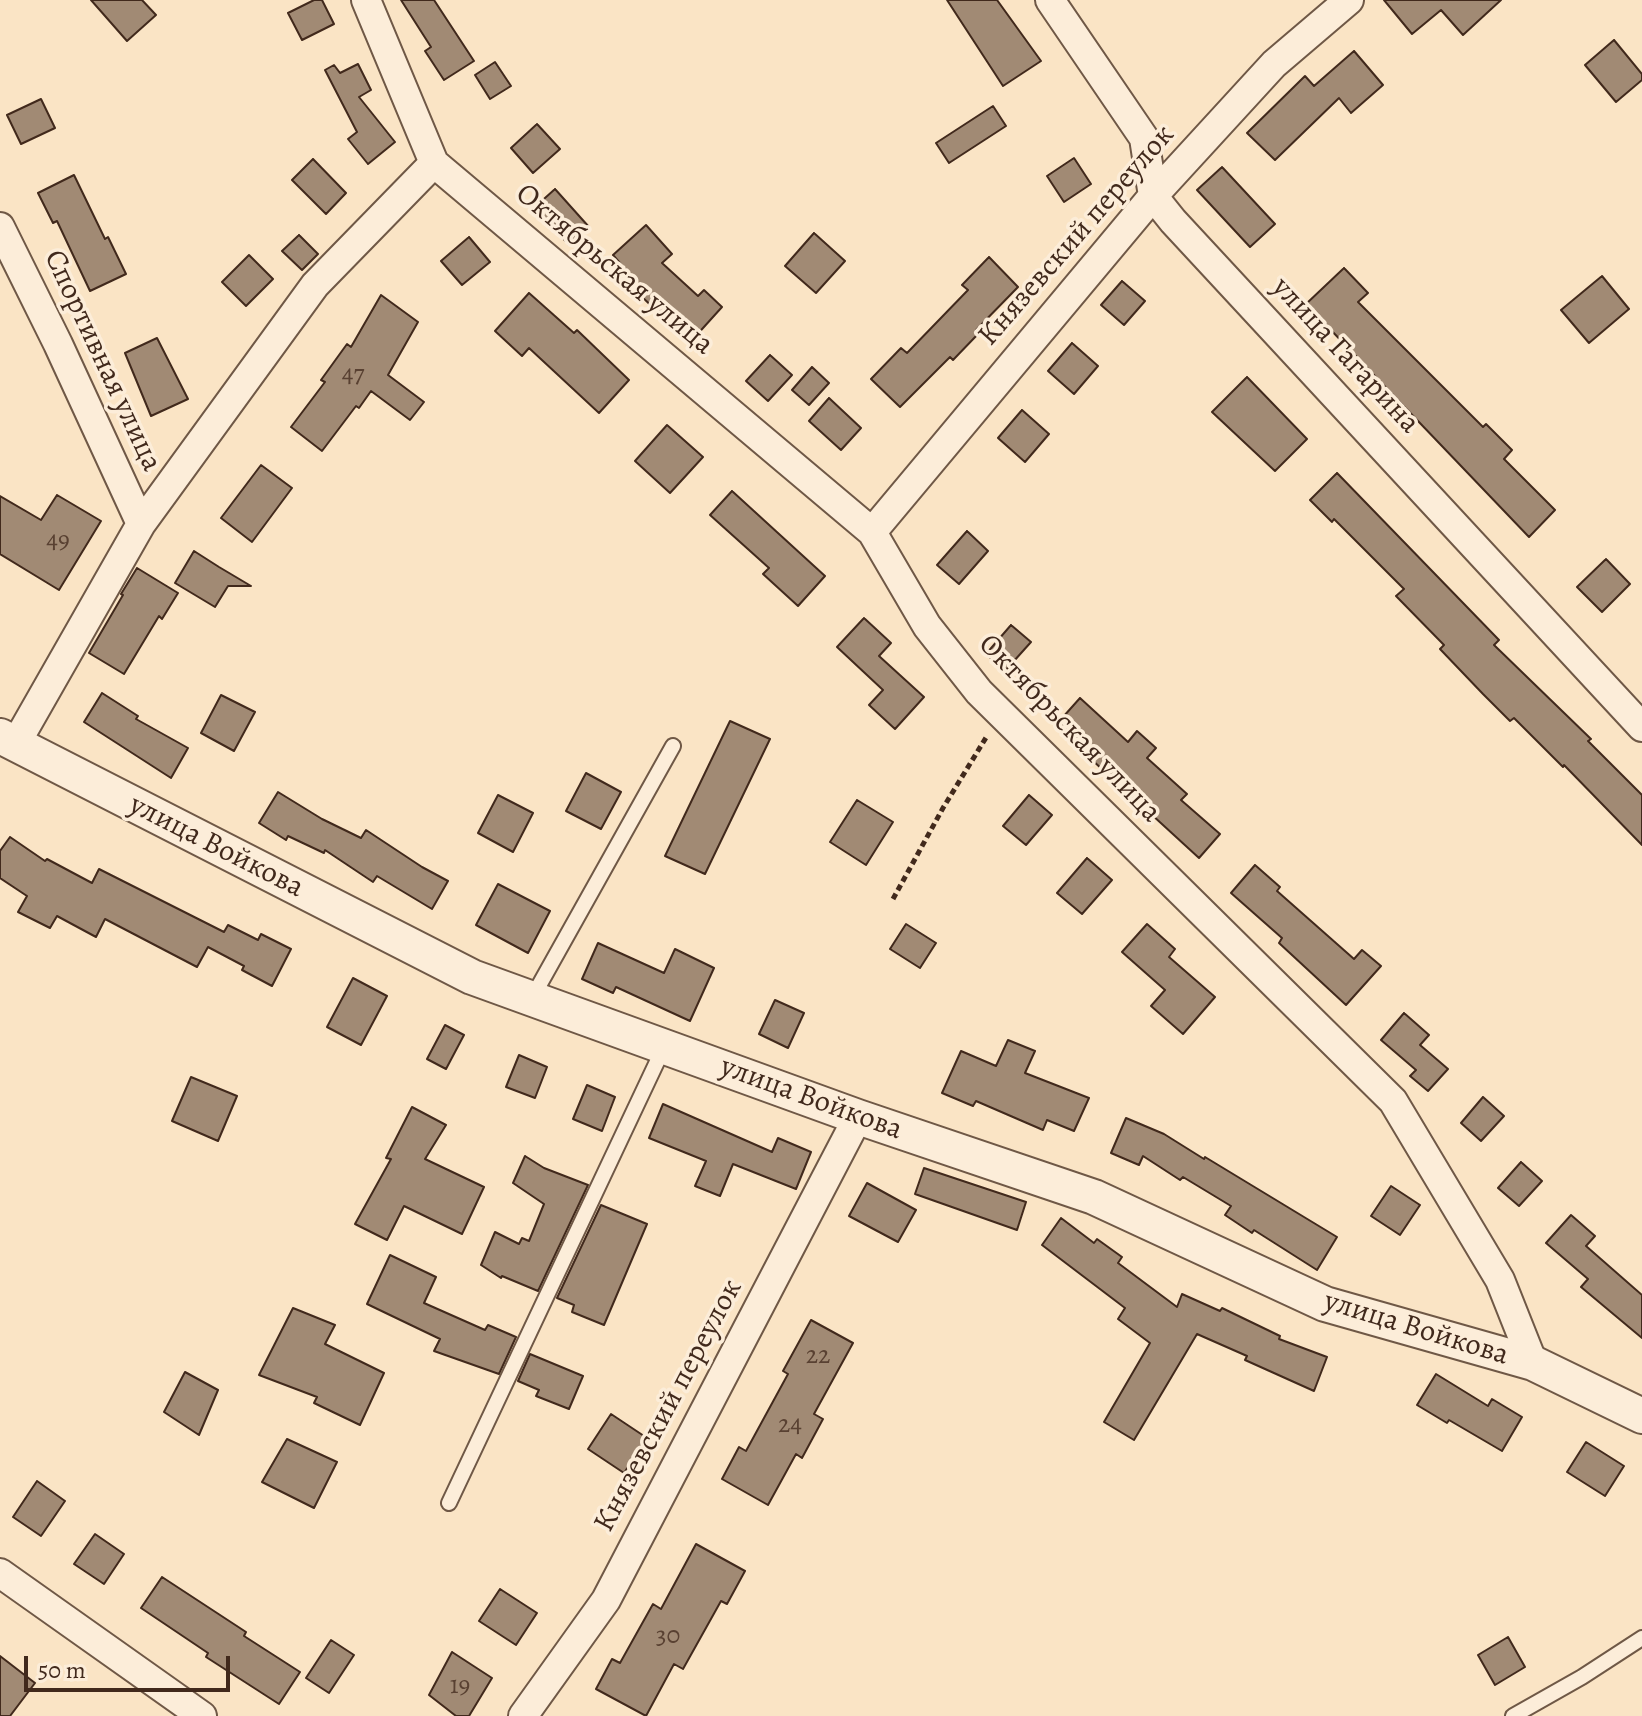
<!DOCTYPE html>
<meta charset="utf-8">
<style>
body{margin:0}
#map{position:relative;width:1642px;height:1716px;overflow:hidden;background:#fae4c5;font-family:Alegreya,serif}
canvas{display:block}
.scale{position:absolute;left:24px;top:1656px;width:206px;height:36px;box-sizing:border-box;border:4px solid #41291c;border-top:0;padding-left:10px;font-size:24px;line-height:28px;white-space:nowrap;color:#41291c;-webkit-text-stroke:6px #fcedd9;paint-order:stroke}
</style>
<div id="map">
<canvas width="1642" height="1716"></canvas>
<div class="scale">50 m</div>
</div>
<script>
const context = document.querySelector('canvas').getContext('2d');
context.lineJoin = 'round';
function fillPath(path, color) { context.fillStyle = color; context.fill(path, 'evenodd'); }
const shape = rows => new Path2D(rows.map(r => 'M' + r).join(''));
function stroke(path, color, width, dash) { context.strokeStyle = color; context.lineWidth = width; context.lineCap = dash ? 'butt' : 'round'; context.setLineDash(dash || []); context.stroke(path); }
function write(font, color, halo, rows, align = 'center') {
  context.font = font + ' Alegreya,serif'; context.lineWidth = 7; context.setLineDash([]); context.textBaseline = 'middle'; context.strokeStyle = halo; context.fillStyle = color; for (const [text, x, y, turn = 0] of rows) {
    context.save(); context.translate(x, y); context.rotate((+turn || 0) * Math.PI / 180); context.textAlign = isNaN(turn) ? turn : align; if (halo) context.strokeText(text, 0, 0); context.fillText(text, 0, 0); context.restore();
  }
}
const building = shape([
 [91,0,142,0,156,15,127,41,91,0],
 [314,0,322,0,334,24,302,40,288,13,314,0],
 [401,0,434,0,474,61,444,80,425,51,431,47,401,0],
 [947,0,997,0,1041,61,1003,86,947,0],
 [1384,0,1501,0,1463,35,1441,10,1412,34,1384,0],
 [1614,40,1642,74,1642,80,1616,102,1585,65,1614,40],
 [1354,51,1383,85,1351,113,1339,98,1275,160,1247,133,1305,76,1314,86,1354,51],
 [495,62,511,86,490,99,475,75,495,62],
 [358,64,371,90,359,97,395,142,368,164,348,139,357,132,325,70,334,65,340,73,358,64],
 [41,99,55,128,21,144,7,115,41,99],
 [993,106,1006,126,949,163,936,143,993,106],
 [537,124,560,149,533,173,511,148,537,124],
 [1074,158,1091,184,1064,202,1047,176,1074,158],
 [313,159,346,193,326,214,292,180,313,159],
 [1222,167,1275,224,1250,247,1197,190,1222,167],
 [74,175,105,239,108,237,126,274,90,291,57,221,53,223,38,193,74,175],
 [555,189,589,227,569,245,535,207,555,189],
 [646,225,672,254,662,263,698,296,704,290,722,307,694,338,664,311,661,315,641,296,645,292,613,255,646,225],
 [814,233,845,261,816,293,785,266,814,233],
 [299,235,318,254,302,270,282,251,299,235],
 [469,237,490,262,462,285,441,261,469,237],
 [249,255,273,279,246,306,222,282,249,255],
 [989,257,1018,287,976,330,979,333,953,360,950,357,900,407,871,379,901,348,907,353,968,290,962,285,989,257],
 [1344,268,1368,293,1358,302,1483,427,1486,424,1512,450,1504,459,1555,510,1529,537,1306,304,1344,268],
 [1602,276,1629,309,1589,343,1561,310,1602,276],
 [1122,281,1145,301,1124,325,1101,305,1122,281],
 [529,293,574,333,577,330,629,380,599,413,529,348,522,356,495,331,529,293],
 [381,295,418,322,388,375,424,402,410,420,371,391,359,408,356,406,322,451,291,427,325,382,321,380,347,344,351,347,381,295],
 [157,338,188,399,151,416,125,353,157,338],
 [1072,343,1098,366,1074,394,1048,371,1072,343],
 [770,355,792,375,768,401,746,381,770,355],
 [812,367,829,383,809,405,792,390,812,367],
 [1247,377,1307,439,1275,471,1212,412,1247,377],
 [829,398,861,428,841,450,809,421,829,398],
 [1022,410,1049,434,1025,462,998,438,1022,410],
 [667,425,703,457,670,493,635,461,667,425],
 [261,465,292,488,252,542,221,518,261,465],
 [1337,473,1499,640,1494,645,1591,739,1588,741,1642,795,1642,845,1564,765,1563,767,1514,718,1510,721,1483,694,1440,649,1444,645,1396,596,1404,589,1334,519,1332,522,1310,500,1337,473],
 [732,491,825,576,798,606,763,574,769,568,710,515,732,491],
 [57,495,101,521,59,590,0,554,0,496,41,520,57,495],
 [967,531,988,551,959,584,937,565,967,531],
 [194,551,219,567,251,586,228,586,215,607,175,583,194,551],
 [1606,559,1630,584,1602,612,1577,587,1606,559],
 [137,568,178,593,162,619,159,616,124,674,89,653,123,595,121,594,137,568],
 [864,618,891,643,879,656,924,697,895,729,869,705,883,690,837,647,864,618],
 [1011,625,1031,642,1005,671,986,654,1011,625],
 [102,693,138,716,136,719,188,748,171,778,84,722,102,693],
 [221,695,255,712,234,751,201,733,221,695],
 [1080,698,1128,742,1137,731,1156,748,1147,758,1187,794,1181,800,1220,834,1199,858,1055,726,1080,698],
 [730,721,770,739,705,874,665,856,730,721],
 [586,773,621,792,601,829,566,811,586,773],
 [278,792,322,819,361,838,366,830,422,867,448,881,432,909,377,876,373,882,325,850,324,853,288,836,286,840,259,823,278,792],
 [498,795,533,813,513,852,478,833,498,795],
 [1029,795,1052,815,1026,845,1003,826,1029,795],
 [857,800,893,822,866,865,830,842,857,800],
 [10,837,45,861,47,859,92,883,99,869,224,932,228,925,258,940,261,934,291,949,272,986,242,970,244,966,208,947,197,967,105,919,96,937,57,916,50,928,18,912,27,896,0,878,0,851,10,837],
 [1087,858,1112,880,1082,914,1057,893,1087,858],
 [1255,865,1280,887,1277,891,1354,959,1362,950,1381,966,1346,1005,1279,943,1282,938,1231,893,1255,865],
 [498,884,550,911,528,953,476,925,498,884],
 [906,924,936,943,920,968,890,949,906,924],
 [1147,924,1175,949,1169,957,1215,997,1183,1034,1151,1006,1165,990,1122,952,1147,924],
 [598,943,664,973,675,949,714,968,690,1021,616,987,613,993,582,979,598,943],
 [353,978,387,996,361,1045,327,1027,353,978],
 [775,1000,804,1013,788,1048,759,1034,775,1000],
 [1404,1013,1429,1035,1420,1045,1448,1069,1428,1091,1410,1076,1416,1070,1381,1040,1404,1013],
 [445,1025,464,1035,446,1069,427,1059,445,1025],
 [1008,1040,1035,1051,1025,1073,1089,1098,1074,1131,1047,1120,1043,1130,976,1101,973,1106,942,1093,961,1051,996,1066,1008,1040],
 [519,1055,547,1067,535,1098,506,1087,519,1055],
 [191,1077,237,1096,218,1141,172,1121,191,1077],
 [587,1085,615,1097,602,1131,573,1119,587,1085],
 [1483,1097,1504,1116,1481,1141,1461,1123,1483,1097],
 [663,1104,772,1152,778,1138,811,1152,796,1189,733,1164,720,1196,695,1186,706,1161,649,1138,663,1104],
 [412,1107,446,1125,425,1159,484,1187,462,1234,404,1206,387,1240,355,1224,391,1159,386,1158,412,1107],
 [1126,1118,1164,1134,1204,1159,1205,1157,1337,1237,1317,1270,1254,1230,1252,1233,1225,1215,1231,1206,1183,1177,1180,1180,1143,1156,1139,1165,1111,1153,1126,1118],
 [525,1156,544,1168,588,1185,538,1291,502,1276,501,1278,481,1265,495,1232,519,1244,522,1238,529,1241,544,1204,513,1183,525,1156],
 [1521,1162,1542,1181,1519,1206,1498,1188,1521,1162],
 [924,1168,1026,1202,1017,1230,915,1194,924,1168],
 [867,1183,916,1210,898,1242,849,1216,867,1183],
 [1391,1186,1420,1205,1400,1235,1371,1216,1391,1186],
 [601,1205,647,1224,604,1325,572,1312,574,1305,557,1298,601,1205],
 [1571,1215,1595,1236,1586,1246,1642,1295,1642,1338,1581,1287,1588,1279,1546,1243,1571,1215],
 [1061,1218,1094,1243,1097,1239,1122,1257,1118,1263,1177,1307,1182,1294,1220,1311,1222,1308,1280,1336,1279,1339,1327,1357,1314,1391,1245,1360,1247,1356,1197,1334,1134,1440,1104,1422,1150,1343,1118,1319,1125,1308,1042,1245,1061,1218],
 [390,1255,436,1277,424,1303,485,1330,488,1325,516,1337,499,1374,434,1351,440,1339,367,1304,390,1255],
 [293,1308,335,1325,325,1344,384,1373,360,1425,314,1403,317,1397,259,1375,293,1308],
 [811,1320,853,1343,814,1414,823,1419,802,1458,796,1454,768,1505,722,1479,739,1447,746,1451,788,1374,783,1371,811,1320],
 [530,1354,583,1376,569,1409,536,1396,539,1390,518,1381,530,1354],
 [185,1372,218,1390,199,1435,164,1412,185,1372],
 [1436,1374,1488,1406,1492,1399,1522,1417,1502,1451,1449,1420,1447,1423,1417,1405,1436,1374],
 [611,1414,647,1438,624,1473,588,1449,611,1414],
 [287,1439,337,1462,314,1508,262,1482,287,1439],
 [1586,1442,1624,1466,1605,1496,1567,1472,1586,1442],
 [37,1481,65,1501,41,1536,13,1517,37,1481],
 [95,1534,124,1554,104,1584,74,1564,95,1534],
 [696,1544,745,1571,727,1604,721,1601,683,1669,674,1664,646,1716,596,1689,612,1659,620,1663,653,1604,661,1609,696,1544],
 [162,1577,246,1632,244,1636,300,1672,279,1704,206,1657,208,1653,141,1608,162,1577],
 [500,1589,537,1613,516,1645,479,1621,500,1589],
 [1508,1637,1525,1667,1495,1685,1478,1655,1508,1637],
 [331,1640,354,1655,329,1693,306,1678,331,1640],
 [452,1652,492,1678,469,1716,456,1716,429,1695,452,1652],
 [0,1656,35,1683,10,1716,0,1716,0,1656]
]);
fillPath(building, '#a18a74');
stroke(building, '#41291c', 2);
const service = shape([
 [532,998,673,746],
 [449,1503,664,1047],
 [1513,1716,1582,1677,1642,1638]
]);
const minor = shape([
 [366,0,434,163,872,532,927,626,979,692,1393,1101,1500,1280,1533,1363],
 [1050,0,1144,138,1153,196,1173,221,1642,727],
 [0,227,58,344,141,524],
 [872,532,1153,196,1274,64,1349,0],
 [15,745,141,524,315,285,434,163],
 [0,1573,202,1716],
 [523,1716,606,1600,858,1117]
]);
const tertiary = shape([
 [0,736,472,977,858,1117,1094,1197,1325,1304,1533,1363,1642,1416]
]);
stroke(service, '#6f5846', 18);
stroke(minor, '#6f5846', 32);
stroke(tertiary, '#6f5846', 38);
stroke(shape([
 [893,899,943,808,987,736]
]), '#41291c', 5, [6, 4]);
stroke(service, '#fcedd9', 14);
stroke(minor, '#fcedd9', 28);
stroke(tertiary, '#fcedd9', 34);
write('26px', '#594132', null, [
 ["47",353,376],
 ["49",58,542],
 ["22",818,1357],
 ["24",790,1426],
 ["30",668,1637],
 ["19",460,1687]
]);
write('30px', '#41291c', '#fcedd9', [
 ["Князевский переулок",1077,236,-49],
 ["Октябрьская улица",614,270,40],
 ["улица Гагарина",1345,356,47],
 ["Спортивная улица",102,361,65],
 ["Октябрьская улица",1069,729,46],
 ["улица Войкова",216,847,27],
 ["улица Войкова",811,1099,20],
 ["улица Войкова",1416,1329,17],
 ["Князевский переулок",669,1406,-62]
]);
</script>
